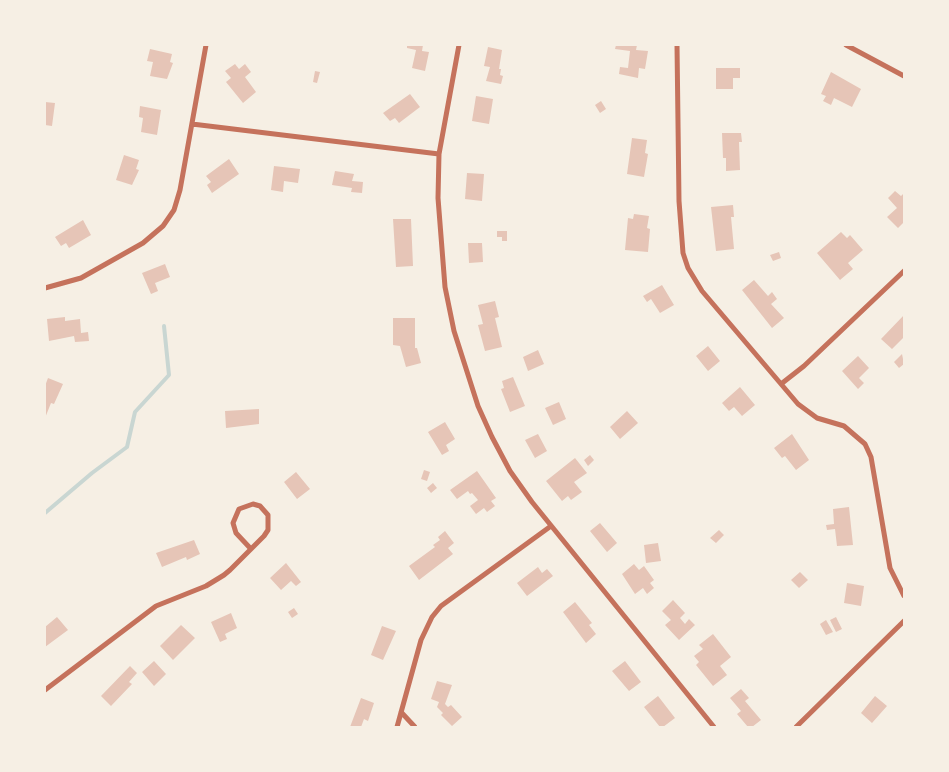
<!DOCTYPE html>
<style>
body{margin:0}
#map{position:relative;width:949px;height:772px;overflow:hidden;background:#f6efe4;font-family:"PT Sans Narrow",sans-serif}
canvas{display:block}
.frame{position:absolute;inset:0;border:46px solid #f6efe4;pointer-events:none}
</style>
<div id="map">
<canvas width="949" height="772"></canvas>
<div class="frame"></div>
</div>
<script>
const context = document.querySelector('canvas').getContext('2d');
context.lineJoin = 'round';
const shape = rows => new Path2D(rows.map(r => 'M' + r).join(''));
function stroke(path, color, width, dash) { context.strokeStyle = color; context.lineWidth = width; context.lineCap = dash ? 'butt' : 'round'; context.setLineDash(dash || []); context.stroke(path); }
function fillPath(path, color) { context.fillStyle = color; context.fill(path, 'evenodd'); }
stroke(shape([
 [45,513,92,473,127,447,135,412,169,375,164,326]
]), '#c9d6d2', 4);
fillPath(shape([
 [407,45,423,45,422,51,429,52,425,71,412,68,416,50,407,48],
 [616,45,637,45,636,50,648,51,645,69,639,68,638,78,619,74,620,67,628,68,630,51,615,49],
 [488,47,502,50,499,69,501,69,500,75,503,76,501,84,486,81,490,67,484,66],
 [150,49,172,54,170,62,173,63,167,79,150,76,153,62,147,61],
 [235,64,239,69,245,64,251,72,245,77,256,92,243,103,226,82,231,78,225,71],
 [716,68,740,68,740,78,733,78,733,89,716,89],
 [315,71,320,72,317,83,313,82],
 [831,72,861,89,852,107,834,98,831,105,823,101,826,96,821,94],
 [410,94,420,107,399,123,395,118,390,121,383,113],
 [476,96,493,99,489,124,472,121],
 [601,101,606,109,600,113,595,105],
 [45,102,55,103,52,126,45,125],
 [140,106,161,110,157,135,141,132,143,118,139,117],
 [722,133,741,133,742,142,739,142,740,170,726,171,726,158,723,158],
 [632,138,647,140,645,153,648,154,644,177,627,174],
 [124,155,139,160,136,169,139,170,132,185,116,180],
 [229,159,239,174,212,193,207,185,211,182,206,176],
 [274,166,300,169,298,183,284,181,283,192,271,190],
 [335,171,354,174,352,181,363,182,362,193,351,192,352,188,332,185],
 [467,173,484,174,482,201,465,199],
 [895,191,901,196,904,193,904,222,898,228,887,217,897,208,888,198],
 [733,205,734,217,731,217,734,249,716,251,711,207],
 [634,214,649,216,647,228,650,229,648,252,625,250,628,218,633,219],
 [393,219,411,219,413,266,396,267],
 [83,220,91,235,69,248,66,243,61,246,55,237],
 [497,231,507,231,507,241,502,241,502,237,497,237],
 [841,232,847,238,850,235,863,250,848,263,853,269,840,280,817,253],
 [468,243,482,243,483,262,469,263],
 [779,252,781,258,773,261,770,255],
 [165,264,170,277,155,283,158,291,151,294,142,273],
 [754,280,768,296,772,292,777,299,771,304,784,318,772,328,742,290],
 [662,285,674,305,660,313,651,299,647,302,643,296],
 [495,301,499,317,495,318,502,347,485,351,478,325,483,324,478,305],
 [904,315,904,337,892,349,881,339],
 [65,317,65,321,80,319,81,333,88,332,89,341,75,342,74,336,49,341,47,319],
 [393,318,415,318,415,348,417,348,421,363,406,367,400,346,393,345],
 [708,346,720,361,708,371,696,356],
 [538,350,544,364,528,371,523,357],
 [902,354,904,364,899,368,894,362],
 [858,356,869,368,859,378,864,383,858,389,842,371],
 [513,377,525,406,510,412,501,389,504,388,502,381],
 [48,378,63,384,54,404,51,403,45,418,45,386],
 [740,387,755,405,742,416,734,407,729,411,722,403],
 [559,402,566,419,553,425,545,408],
 [259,409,259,424,226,428,225,411],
 [627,411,638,423,620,439,610,427],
 [445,422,455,439,446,445,449,451,442,455,428,432],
 [538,434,547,451,535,458,525,440],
 [792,434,809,460,796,470,785,456,782,458,774,448],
 [590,455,594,460,588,466,584,460],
 [575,458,587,473,574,482,582,492,571,500,568,496,562,501,546,481],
 [424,470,430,472,427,481,421,479],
 [477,471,496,498,491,501,495,506,487,512,484,508,476,514,470,506,478,500,472,493,470,494,468,491,457,499,450,490],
 [296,472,310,489,297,499,284,482],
 [433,483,437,488,431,493,427,488],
 [849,507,853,545,837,546,835,529,827,530,826,525,834,524,833,509],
 [600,523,617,543,607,552,590,531],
 [719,530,724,535,716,543,710,538],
 [445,531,454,543,448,548,453,554,419,580,409,566,435,547,433,545,440,540,438,537],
 [194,540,200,554,187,560,186,557,162,567,156,553],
 [658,543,661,561,646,563,644,545],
 [286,563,301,582,296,586,291,581,281,590,270,578],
 [634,564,639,570,644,566,654,580,650,583,654,588,647,594,643,588,635,594,622,574],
 [538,567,542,573,547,569,553,576,527,596,517,583],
 [800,572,808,580,799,588,791,580],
 [847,583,864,586,861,606,844,603],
 [673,600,685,613,680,618,685,624,689,619,695,625,679,640,665,625,671,620,662,611],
 [575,602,592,623,589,625,596,634,586,643,563,612],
 [294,608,298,614,292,618,288,612],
 [231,613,237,628,225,634,227,639,220,642,211,622],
 [57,617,68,630,45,647,45,627],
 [836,617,842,629,836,632,830,620],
 [826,620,833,632,826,635,820,624],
 [181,625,195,638,173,660,160,646],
 [382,626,396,631,383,660,371,655],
 [713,634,731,657,720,666,727,675,713,686,696,665,699,662,694,656,703,649,699,645],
 [154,661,166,674,154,686,142,672],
 [625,661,641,682,629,691,612,671],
 [130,666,137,673,129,682,132,684,111,706,101,696],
 [437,681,452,685,445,704,448,707,451,705,462,717,452,726,441,715,443,713,437,707,439,702,431,699],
 [741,689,749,698,745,701,761,720,752,727,748,727,737,714,741,711,730,698],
 [658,696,675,718,663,727,660,727,644,707],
 [875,696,887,706,872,723,861,713],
 [361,698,374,703,368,721,364,719,361,727,350,727]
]), '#e6c5b7');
stroke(shape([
 [459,45,439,154,438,198,445,287,454,331,478,406,492,437,510,471,532,502,714,727],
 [677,45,679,201,683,253,688,268,702,291,798,404,817,418,844,426,865,444,871,457,890,568,904,596],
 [846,45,904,76],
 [192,124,439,154],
 [45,288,81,278,143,243,163,226,174,210,180,190,206,45],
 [781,384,804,366,904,271],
 [45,690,156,606,206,586,224,575,230,570,264,536,268,530,268,515,260,506,253,504,239,509,233,523,236,533,251,549],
 [401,712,415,727],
 [397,727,421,640,432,617,441,606,551,526],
 [796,727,904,621]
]), '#c5725c', 5);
</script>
